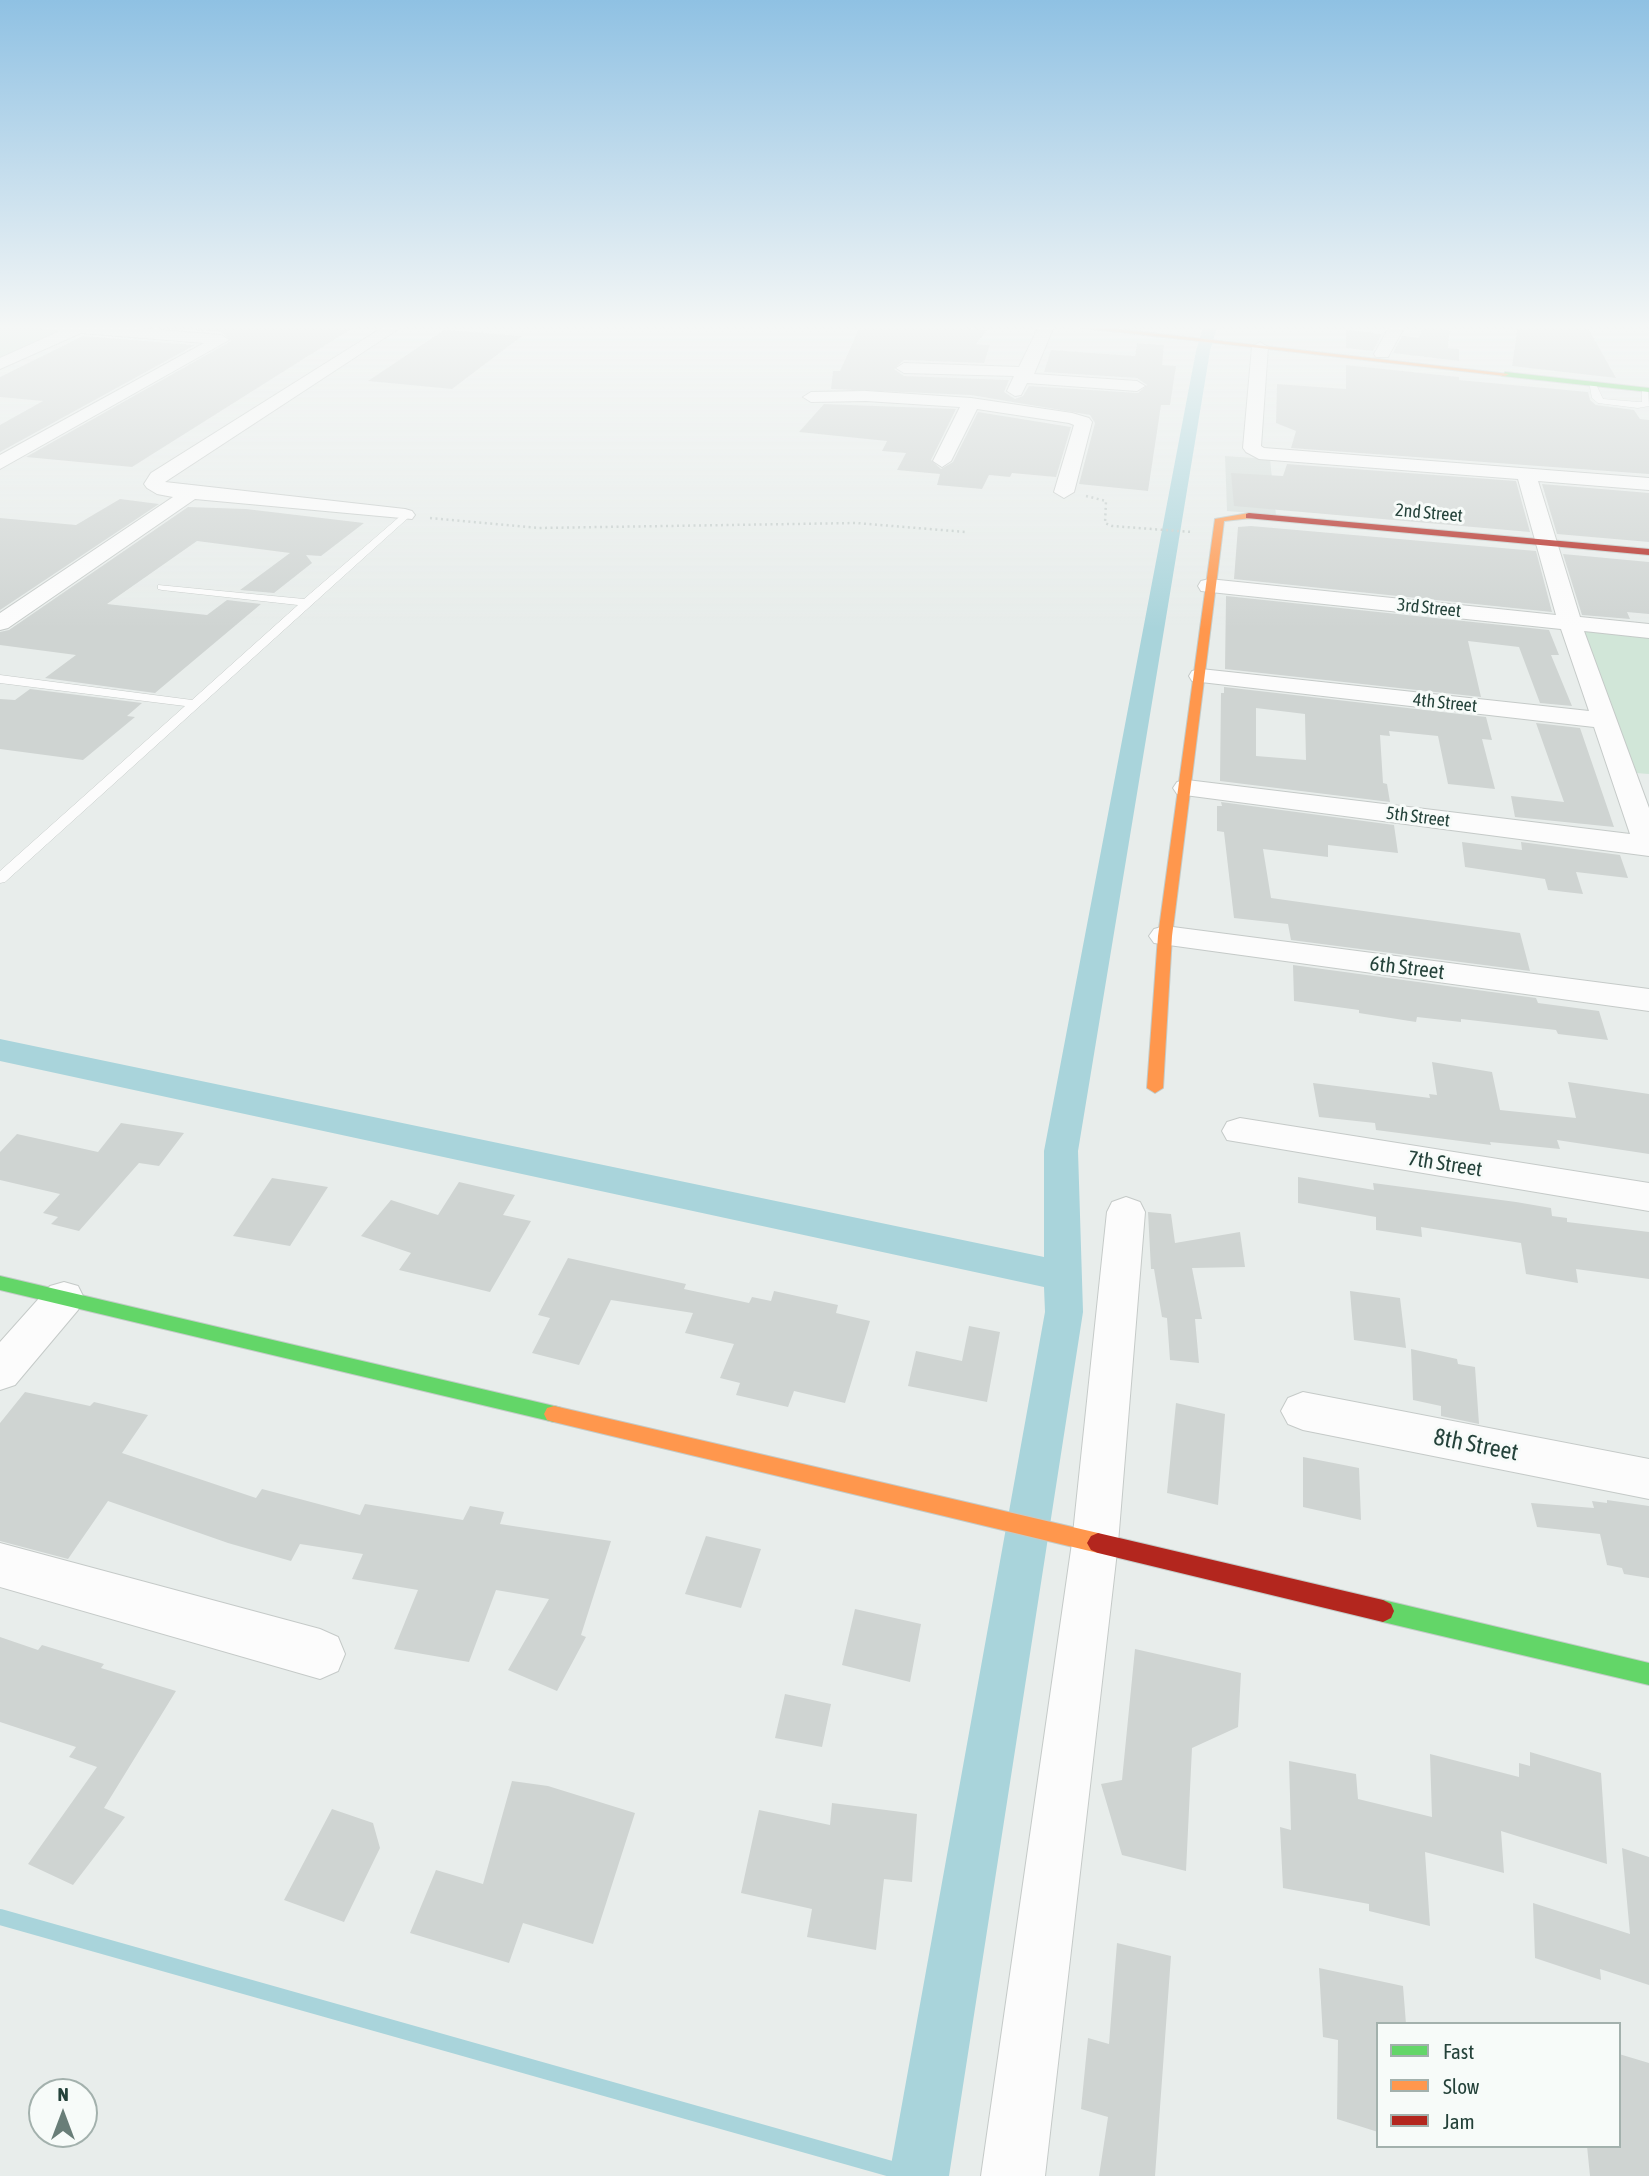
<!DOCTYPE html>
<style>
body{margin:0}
#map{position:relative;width:1649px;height:2176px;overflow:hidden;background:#e8edeb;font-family:"Asap Condensed",sans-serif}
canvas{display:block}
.legend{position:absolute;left:1376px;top:2022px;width:245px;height:126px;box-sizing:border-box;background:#f7fbf9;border:2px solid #a3b1ad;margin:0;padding:9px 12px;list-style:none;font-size:21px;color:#24423a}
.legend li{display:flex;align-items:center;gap:14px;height:35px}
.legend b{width:35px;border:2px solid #a3b1ad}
.north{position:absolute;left:28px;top:2078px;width:70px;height:70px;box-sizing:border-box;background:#f7fbf9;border:2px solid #a3b1ad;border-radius:50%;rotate:0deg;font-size:19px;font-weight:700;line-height:28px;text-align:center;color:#24423a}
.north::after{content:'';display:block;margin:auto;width:24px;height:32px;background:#697e78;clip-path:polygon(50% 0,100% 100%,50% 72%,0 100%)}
</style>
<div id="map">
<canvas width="1649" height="2176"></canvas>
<ul class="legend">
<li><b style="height:9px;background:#63d668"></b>Fast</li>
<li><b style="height:9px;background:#ff974d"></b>Slow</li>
<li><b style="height:9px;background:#b3261e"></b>Jam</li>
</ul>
<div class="north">N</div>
</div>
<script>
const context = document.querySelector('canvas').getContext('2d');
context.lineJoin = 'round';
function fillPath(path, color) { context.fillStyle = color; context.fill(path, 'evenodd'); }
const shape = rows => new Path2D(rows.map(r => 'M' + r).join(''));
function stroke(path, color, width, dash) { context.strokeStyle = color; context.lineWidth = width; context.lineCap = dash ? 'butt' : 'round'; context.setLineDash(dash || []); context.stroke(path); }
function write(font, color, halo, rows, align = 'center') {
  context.font = font + ' "Asap Condensed",sans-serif'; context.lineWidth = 6; context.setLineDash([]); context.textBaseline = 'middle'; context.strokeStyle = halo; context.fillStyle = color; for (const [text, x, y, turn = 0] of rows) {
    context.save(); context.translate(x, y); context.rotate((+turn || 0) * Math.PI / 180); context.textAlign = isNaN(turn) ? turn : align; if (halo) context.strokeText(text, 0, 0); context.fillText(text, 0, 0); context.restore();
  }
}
fillPath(shape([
 [1225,456,1270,459,1276,515,1227,511]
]), '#d6dedb');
fillPath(shape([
 [0,324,14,324,73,329,0,362],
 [1584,630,1649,637,1649,774,1636,773]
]), '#d1e6d8');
stroke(shape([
 [0,1917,916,2176]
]), '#a9d4db', 16);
fillPath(shape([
 [1204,324,1218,324,1210,351,1078,1151,1083,1312,949,2176,889,2176,1045,1312,1044,1287,0,1061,0,1039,1044,1257,1044,1151,1196,351,1204,324]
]), '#a9d4db');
fillPath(shape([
 [206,324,359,324,132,467,26,457,231,341,221,332,195,330],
 [861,324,926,324,987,330,976,344,990,345,984,363,904,360,894,369,904,376,1009,380,1004,392,1015,399,1023,396,1029,386,1138,393,1147,385,1137,378,1044,372,1051,350,1135,356,1137,343,1164,345,1162,365,1176,366,1170,405,1161,405,1148,491,1079,484,1095,423,1090,415,971,395,831,389,833,371,840,371],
 [1423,324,1450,324,1448,348,1459,349,1459,361,1393,353,1402,336,1419,338],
 [1518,324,1588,328,1616,378,1512,366],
 [444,330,522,336,452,389,368,381],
 [1346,330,1382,334,1373,351,1346,348],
 [83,336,195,345,0,452,0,425,43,401,0,397,0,377],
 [1346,365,1459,377,1459,380,1588,392,1590,400,1596,405,1634,410,1640,419,1649,420,1649,474,1291,448,1296,431,1276,423,1277,384,1346,389],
 [824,404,956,409,931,460,941,469,953,462,978,412,1071,427,1056,477,1012,473,1010,477,989,475,982,489,937,485,940,474,897,470,906,453,882,451,887,441,799,432],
 [1287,464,1516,481,1530,532,1234,506,1231,473,1283,476],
 [1542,484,1649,493,1649,542,1557,534],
 [120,499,159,504,0,610,0,518,76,525],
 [188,507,246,509,364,523,321,556,306,555,312,563,274,593,240,590,290,553,197,541,107,604,207,615,227,600,261,604,155,693,45,678,76,655,0,645,0,632,9,630],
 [1251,526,1536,551,1552,612,1234,579,1238,527],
 [1563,554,1649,562,1649,614,1627,612,1630,619,1582,615],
 [1226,596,1549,630,1559,655,1551,655,1572,706,1540,703,1519,647,1468,641,1481,697,1225,669],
 [1224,687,1486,717,1492,740,1482,739,1495,789,1448,784,1438,736,1389,731,1390,736,1380,735,1383,783,1387,784,1390,802,1220,781,1221,693,1224,693],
 [1256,708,1305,714,1306,760,1256,756],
 [30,689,142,703,127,716,135,717,83,760,0,749,0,699,15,700],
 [1536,723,1580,728,1614,827,1515,817,1511,796,1564,802],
 [1221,802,1394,825,1398,853,1328,845,1328,857,1263,849,1271,898,1520,933,1530,971,1291,940,1288,924,1234,918,1224,832,1217,831,1217,806,1222,806],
 [1462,842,1522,850,1521,842,1620,855,1628,878,1576,872,1583,894,1548,890,1545,879,1465,867],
 [1293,965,1536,998,1538,1003,1599,1011,1608,1040,1558,1034,1556,1030,1461,1019,1461,1022,1417,1017,1416,1022,1359,1013,1359,1010,1294,1001],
 [1432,1062,1492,1072,1500,1110,1576,1118,1568,1082,1649,1094,1649,1154,1557,1140,1560,1149,1490,1142,1491,1145,1376,1130,1375,1123,1319,1117,1313,1083,1430,1098,1429,1094,1437,1095],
 [121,1123,184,1133,159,1166,139,1163,79,1231,51,1224,58,1217,43,1213,60,1194,0,1180,0,1152,17,1134,98,1152],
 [1298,1177,1374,1190,1373,1183,1516,1202,1551,1208,1552,1216,1567,1218,1567,1222,1649,1232,1649,1279,1576,1269,1578,1283,1526,1274,1521,1243,1421,1227,1422,1237,1376,1230,1376,1217,1298,1203],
 [272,1178,328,1187,290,1246,233,1236],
 [459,1182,515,1195,503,1215,531,1221,490,1292,399,1270,411,1253,361,1236,391,1200,438,1215],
 [1148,1212,1171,1214,1175,1243,1240,1232,1245,1267,1192,1268,1202,1319,1195,1319,1199,1363,1170,1360,1167,1318,1162,1317,1154,1269,1151,1269],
 [568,1258,686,1284,684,1289,749,1303,752,1297,771,1301,774,1291,838,1305,836,1313,870,1321,845,1403,794,1391,788,1407,736,1395,740,1383,720,1378,734,1344,685,1333,693,1313,611,1300,579,1365,532,1353,550,1318,538,1315],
 [1350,1291,1400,1298,1406,1348,1354,1340],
 [969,1326,1000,1332,987,1402,908,1386,916,1351,962,1361],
 [1411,1349,1457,1359,1458,1364,1475,1367,1479,1424,1441,1416,1441,1406,1413,1400],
 [25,1392,90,1406,94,1402,148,1415,122,1453,256,1498,262,1489,360,1515,365,1504,463,1520,470,1506,504,1512,500,1524,611,1541,581,1635,586,1637,557,1691,508,1670,549,1599,496,1590,469,1662,394,1649,418,1590,352,1579,363,1554,300,1544,291,1561,228,1543,108,1501,68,1559,0,1541,0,1423],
 [1176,1403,1225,1414,1218,1505,1167,1493],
 [1303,1457,1359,1468,1361,1520,1303,1507],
 [1607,1500,1649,1506,1649,1578,1624,1574,1622,1568,1607,1565,1600,1534,1537,1527,1531,1503,1594,1508,1592,1501,1607,1503],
 [706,1536,761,1549,741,1608,685,1594],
 [855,1609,921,1624,910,1682,842,1665],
 [0,1637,38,1650,42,1645,104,1664,101,1668,176,1691,104,1808,125,1817,73,1885,28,1864,97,1767,69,1757,76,1747,0,1722],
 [1135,1649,1241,1673,1238,1727,1192,1748,1186,1871,1122,1855,1101,1784,1122,1780],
 [785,1694,831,1704,822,1747,775,1738],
 [1530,1752,1601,1773,1607,1864,1501,1831,1504,1873,1425,1852,1430,1926,1369,1911,1369,1904,1283,1888,1280,1827,1291,1830,1289,1761,1356,1774,1358,1799,1432,1817,1430,1754,1519,1777,1519,1763,1530,1766],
 [512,1781,548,1786,635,1813,593,1944,523,1923,509,1963,410,1933,436,1870,483,1884],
 [832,1803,917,1814,912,1882,884,1879,876,1950,807,1937,812,1909,741,1893,759,1810,830,1825],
 [332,1809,373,1823,380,1848,344,1922,284,1900],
 [1622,1848,1649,1857,1649,1985,1600,1969,1601,1980,1535,1958,1533,1903,1630,1934],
 [1117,1943,1171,1956,1155,2176,1099,2176,1108,2117,1081,2109,1088,2038,1109,2044],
 [1319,1968,1403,1986,1406,2024,1378,2024,1378,2132,1337,2119,1338,2040,1323,2037],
 [1619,2054,1649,2063,1649,2176,1590,2176,1587,2146,1619,2146]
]), '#cfd4d2');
const lane = shape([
 [1132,324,1128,327,1124,325,1124,324,1132,324],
 [1589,382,1595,382,1603,399,1638,402,1642,402,1642,388,1648,388,1649,406,1638,408,1598,403,1592,398,1589,382],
 [405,512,410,515,409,517,5,882,0,883,0,871,185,706,0,683,0,675,192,700,298,605,162,590,158,589,158,585,304,599,405,512]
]);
const street = shape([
 [26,324,89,324,221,335,229,340,0,469,0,455,204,343,81,333,0,369,0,358,60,331,33,328,26,324],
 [388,324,406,324,165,482,405,509,412,511,415,515,412,519,195,499,8,628,0,630,0,613,173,497,157,494,147,488,144,484,151,473,388,324],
 [1040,324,1055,324,1034,374,1137,381,1145,386,1137,391,1027,383,1021,395,1015,396,1007,391,1014,376,904,373,896,368,904,363,1019,367,1040,324],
 [1391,324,1406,324,1388,357,1376,357,1374,354,1391,324],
 [1260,342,1268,347,1261,446,1264,448,1649,478,1649,490,1538,481,1580,617,1649,624,1649,638,1584,631,1649,808,1649,856,1177,794,1173,788,1177,782,1187,780,1630,834,1594,727,1192,681,1189,676,1192,671,1201,669,1589,711,1561,629,1201,591,1198,586,1201,581,1209,579,1556,615,1518,479,1259,459,1246,452,1243,448,1252,347,1260,342],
 [866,391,971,398,1072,413,1089,418,1092,422,1074,492,1064,498,1054,492,1074,425,1069,423,977,409,951,461,942,467,933,461,960,407,866,401,811,402,803,397,811,392,866,391],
 [1165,926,1649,989,1649,1011,1154,943,1149,936,1154,929,1165,926],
 [1240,1118,1649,1183,1649,1211,1227,1140,1222,1131,1227,1122,1240,1118],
 [1126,1197,1140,1202,1145,1212,1118,1543,1045,2176,981,2176,1072,1543,1107,1212,1112,1202,1126,1197],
 [64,1282,78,1286,84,1298,78,1310,15,1385,0,1390,0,1342,50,1286,64,1282],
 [1303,1392,1649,1459,1649,1499,1303,1430,1288,1424,1281,1411,1288,1398,1303,1392],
 [0,1543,320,1629,338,1637,345,1654,338,1671,320,1679,0,1587,0,1543]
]);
const fast = shape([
 [1505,372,1649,388,1649,392,1502,376,1505,372],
 [0,1276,554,1406,561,1408,564,1414,561,1420,554,1422,0,1290,0,1276],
 [1383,1600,1649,1663,1649,1685,1383,1622,1375,1618,1372,1611,1375,1604,1383,1600]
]);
const slow = shape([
 [1049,324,1072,324,1509,374,1505,376,1049,324],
 [1249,513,1252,514,1252,518,1224,521,1172,936,1163,1088,1155,1093,1147,1088,1158,936,1215,519,1249,513],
 [554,1406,1098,1533,1105,1536,1109,1543,1105,1550,1098,1553,554,1422,547,1420,544,1414,547,1408,554,1406]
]);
const jam = shape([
 [1249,513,1649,549,1649,555,1246,518,1246,514,1249,513],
 [1098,1533,1383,1600,1391,1604,1394,1611,1391,1618,1383,1622,1098,1553,1091,1550,1087,1543,1091,1536,1098,1533]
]);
stroke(lane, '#c5cac8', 1);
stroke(street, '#c5cac8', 2);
stroke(fast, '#c3cbc8', 2);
stroke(slow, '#c3cbc8', 2);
stroke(jam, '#c3cbc8', 2);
stroke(shape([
 [0,326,13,327]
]), '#c3ccca', 2, [2, 2.5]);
stroke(shape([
 [1086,496,1106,501,1105,523,1112,526,1192,532],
 [430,518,539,528,856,523,966,532]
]), '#c3ccca', 2.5, [2, 3.5]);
fillPath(lane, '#fcfcfc');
fillPath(street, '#fcfcfc');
fillPath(fast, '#63d668');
fillPath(slow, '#ff974d');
fillPath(jam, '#b3261e');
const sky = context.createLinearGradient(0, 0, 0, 629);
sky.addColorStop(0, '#8fc1e3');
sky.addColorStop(0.52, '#f5f7f6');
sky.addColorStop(1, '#f5f7f600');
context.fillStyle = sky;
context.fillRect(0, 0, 1649, 629);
write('18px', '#24423a', '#f7fbf9', [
 ["2nd Street",1429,513,5],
 ["3rd Street",1429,608,6],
 ["4th Street",1445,703,6],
 ["5th Street",1418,817,7]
]);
write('21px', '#24423a', '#f7fbf9', [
 ["6th Street",1407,968,7],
 ["7th Street",1445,1164,9]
]);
write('24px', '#24423a', '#f7fbf9', [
 ["8th Street",1476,1445,11]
]);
</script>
